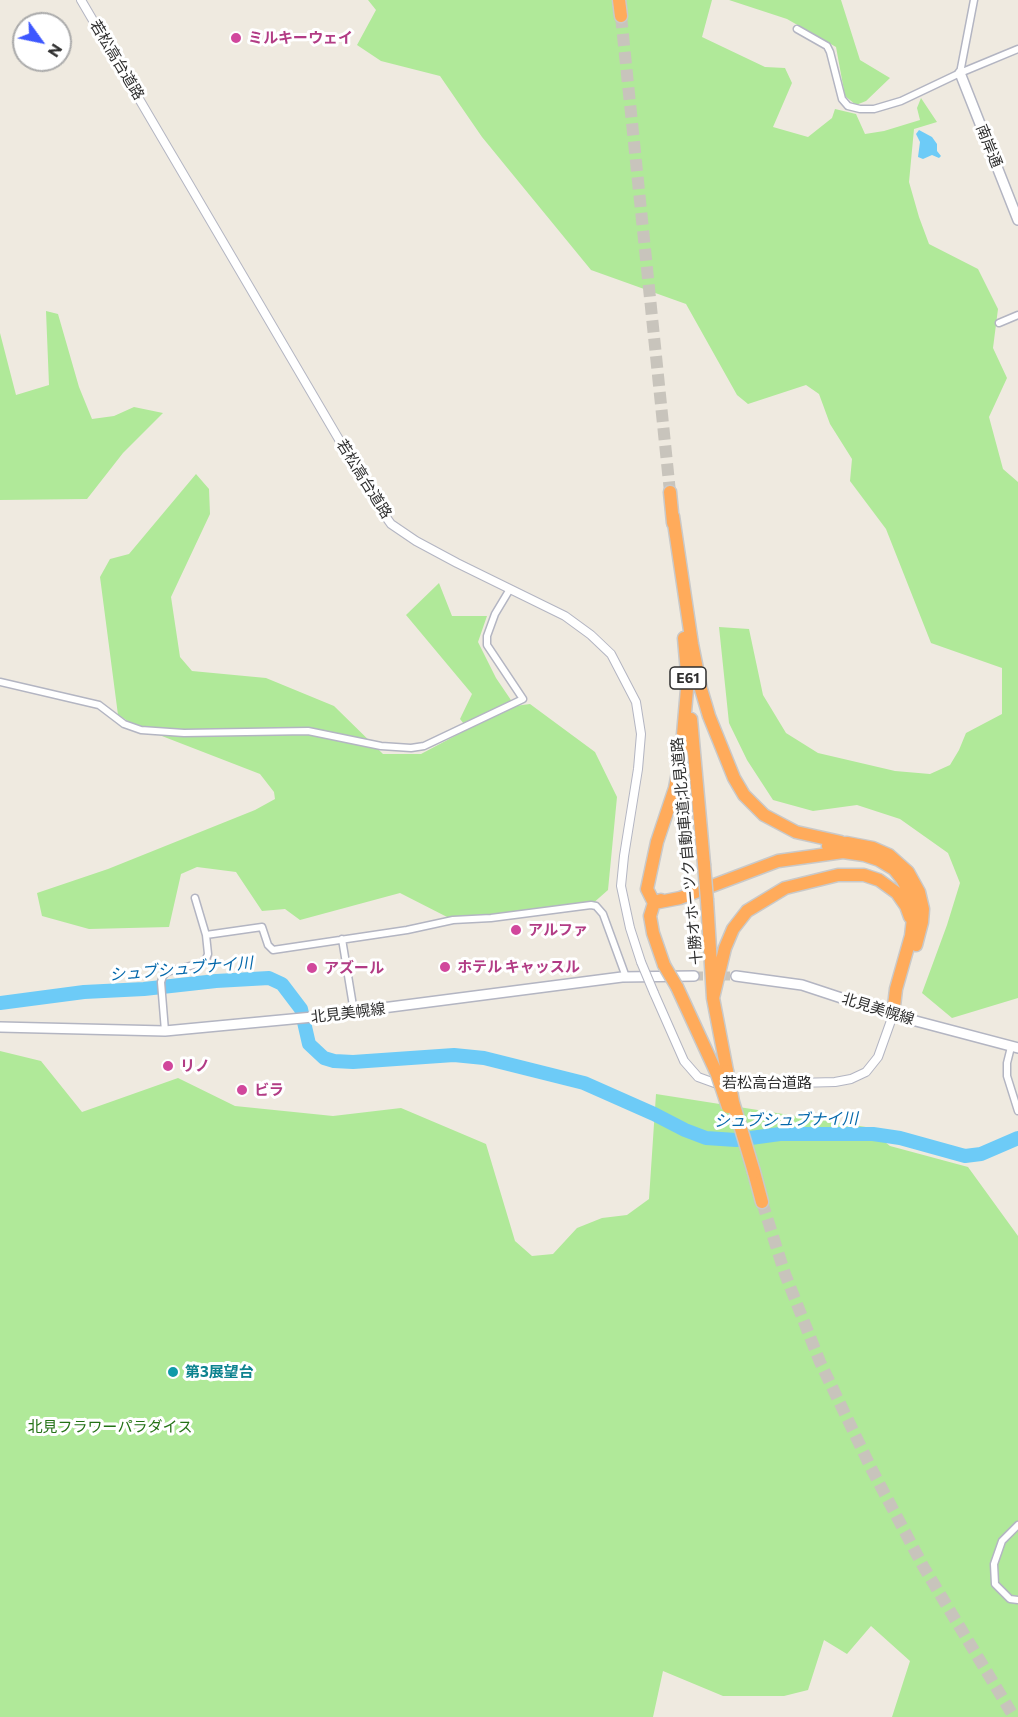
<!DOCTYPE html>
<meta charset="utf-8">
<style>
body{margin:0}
#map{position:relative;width:1018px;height:1717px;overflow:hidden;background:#efeae0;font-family:Commissioner,sans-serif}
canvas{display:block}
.north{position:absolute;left:12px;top:12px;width:60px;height:60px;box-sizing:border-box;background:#fff;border:2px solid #ababab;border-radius:50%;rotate:123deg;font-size:16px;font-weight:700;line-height:24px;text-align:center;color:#2e2e2e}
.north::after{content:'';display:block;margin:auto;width:21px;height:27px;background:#3d57ff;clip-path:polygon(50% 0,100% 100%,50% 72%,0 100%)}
</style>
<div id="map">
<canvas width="1018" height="1717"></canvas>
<div class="north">N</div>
</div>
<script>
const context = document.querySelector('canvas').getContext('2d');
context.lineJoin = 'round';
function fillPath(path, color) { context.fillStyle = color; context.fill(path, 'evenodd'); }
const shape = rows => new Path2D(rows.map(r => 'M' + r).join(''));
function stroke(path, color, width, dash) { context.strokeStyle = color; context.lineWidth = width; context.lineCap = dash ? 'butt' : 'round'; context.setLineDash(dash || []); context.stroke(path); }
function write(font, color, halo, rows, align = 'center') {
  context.font = font + ' Commissioner,"Noto Sans JP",sans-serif'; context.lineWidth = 6; context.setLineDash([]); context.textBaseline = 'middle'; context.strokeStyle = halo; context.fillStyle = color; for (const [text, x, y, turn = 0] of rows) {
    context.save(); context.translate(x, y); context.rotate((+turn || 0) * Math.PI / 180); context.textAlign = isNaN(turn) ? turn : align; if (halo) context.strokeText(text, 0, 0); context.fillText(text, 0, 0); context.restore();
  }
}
fillPath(shape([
 [368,0,712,0,702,37,765,67,785,68,792,83,773,127,808,137,832,118,835,109,856,114,865,134,884,131,920,120,917,108,921,98,937,122,914,129,909,182,919,217,929,244,978,269,998,309,993,348,1007,378,989,417,1003,469,1018,482,1018,998,952,1018,922,993,947,925,960,883,948,853,900,819,857,805,813,811,773,800,747,760,729,723,719,627,749,629,763,695,786,733,818,753,895,771,930,774,950,765,959,750,966,733,1002,714,1002,668,931,643,886,529,850,481,852,459,830,424,819,394,806,385,748,404,737,395,686,304,591,270,482,137,440,76,381,61,357,45,376,10],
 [729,0,841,0,860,60,890,78,866,101,856,105,845,96,836,47,787,19],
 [46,311,58,314,79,387,92,419,114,416,134,407,163,413,123,453,87,499,0,500,0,333,16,395,49,385],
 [196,474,209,489,210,514,171,597,180,657,192,671,266,678,334,706,383,754,421,754,468,729,460,719,472,694,406,615,439,583,452,616,487,616,478,642,496,678,515,706,530,704,595,752,617,797,608,890,591,905,453,920,400,893,300,920,285,909,262,911,236,872,197,867,181,874,169,927,89,929,42,916,37,893,108,869,255,810,275,799,274,792,260,774,136,726,118,715,100,577,110,559,129,554],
 [0,1051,41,1061,82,1112,178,1078,235,1106,333,1116,401,1108,486,1144,515,1241,532,1256,553,1254,577,1228,602,1218,627,1215,649,1199,656,1094,866,1127,890,1146,968,1167,1018,1236,1018,1717,892,1717,910,1661,871,1626,847,1654,824,1640,808,1690,784,1696,723,1696,663,1671,653,1717,0,1717]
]), '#b0e999');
fillPath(shape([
 [919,130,932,137,937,144,937,151,941,156,939,158,932,155,923,159,918,157,920,142,916,134]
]), '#6dcbf7');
stroke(shape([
 [0,1003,84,992,144,989,216,981,269,978,282,984,301,1009,309,1044,324,1058,334,1061,353,1062,454,1055,484,1058,584,1083,654,1114,685,1130,706,1138,736,1140,780,1134,873,1134,900,1138,965,1156,981,1154,1018,1138]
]), '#6dcbf7', 14);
stroke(shape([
 [694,976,736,976]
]), '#c8c4bc', 9, [9, 4.5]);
stroke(shape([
 [621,16,670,492],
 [762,1202,785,1274,820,1362,871,1468,923,1566,1014,1717]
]), '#c8c4bc', 12, [12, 6]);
const minor = shape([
 [797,29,827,46,830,52,842,99,848,106,860,109,874,109,901,101,960,73,1018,49],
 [960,73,974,0],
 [999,323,1018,315],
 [0,682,99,705,124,724,141,730,184,733,308,731,381,746,411,748,424,746,523,699,487,645,487,636,495,614,510,589],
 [206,935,262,927,268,945,273,950,407,930,453,920,491,918,591,905,596,906,603,914,626,977],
 [342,939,354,1012],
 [165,1031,161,982,163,976,167,972,201,963,206,959,208,954,206,935,195,898],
 [1011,1047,1007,1063,1007,1076,1018,1111],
 [1018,1525,1002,1541,994,1564,995,1584,1010,1599,1018,1600]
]);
const tertiary = shape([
 [81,0,378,506,391,524,416,541,457,563,565,616,591,635,611,654,636,702,641,734,638,769,624,856,621,886,630,928,641,962],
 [654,993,684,1061,698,1077,720,1085,835,1082,851,1079,866,1072,878,1057,893,1015]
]);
const secondary = shape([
 [960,73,1018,220],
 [736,976,802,985,893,1015,1018,1048],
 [0,1027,165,1031,313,1017,622,977,694,976]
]);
const motorway = shape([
 [619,0,621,16],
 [670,492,673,523],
 [673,516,692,644,701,689,709,716,734,778,744,795,764,815,796,832,841,842],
 [684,638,688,684],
 [688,678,681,757,675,788,657,842,647,889,654,903,680,898,778,861,843,852,864,855,879,860,894,869,902,879,911,895,914,910,911,936,896,989,893,1015],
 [691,719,704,864],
 [828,846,847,843,873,848,889,855,908,872,919,892,923,909,922,922,916,945],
 [661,900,654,903,650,916,653,933,664,965],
 [707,900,713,998,727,1071],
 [677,987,717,1074],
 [713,998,725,948,733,929,747,911,785,888,838,875,864,875,879,880,897,893,906,906,910,917],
 [754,1172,762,1202]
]);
stroke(minor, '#b3b5c2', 9);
stroke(tertiary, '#b3b5c2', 10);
stroke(secondary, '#b3b5c2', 12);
stroke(motorway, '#c9c9c9', 15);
stroke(minor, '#fff', 6);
stroke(tertiary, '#fff', 8);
stroke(secondary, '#fff', 9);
stroke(motorway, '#ffab5b', 12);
const tertiaryBridge = shape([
 [641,962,654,993]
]);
const motorwayBridge = shape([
 [704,864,707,900],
 [664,965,677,987],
 [727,1071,733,1102,754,1172],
 [717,1074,728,1107]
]);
stroke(tertiaryBridge, '#b3b5c2', 10, []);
stroke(motorwayBridge, '#c9c9c9', 15, []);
stroke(tertiaryBridge, '#fff', 8);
stroke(motorwayBridge, '#ffab5b', 12);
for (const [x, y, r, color] of [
 [236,38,6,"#d1479c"],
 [516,930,6,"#d1479c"],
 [445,967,6,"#d1479c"],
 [312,968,6,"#d1479c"],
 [168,1066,6,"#d1479c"],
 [242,1090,6,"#d1479c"],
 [173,1372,6,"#0f9aa8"]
]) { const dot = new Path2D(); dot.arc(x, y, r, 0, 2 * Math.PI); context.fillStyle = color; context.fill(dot); stroke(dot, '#fff', 2); }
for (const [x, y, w] of [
 [688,678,36]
]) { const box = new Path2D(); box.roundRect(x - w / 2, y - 11, w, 22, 4.5); context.fillStyle = '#fff'; context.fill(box); stroke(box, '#2e2e2e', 1.5); }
write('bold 14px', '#2e2e2e', null, [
 ["E61",688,678]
]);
write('bold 15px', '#b23c85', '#fff', [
 ["ミルキーウェイ",248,38],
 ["アルファ",528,930],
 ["ホテル キャッスル",457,967],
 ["アズール",324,968],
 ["リノ",180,1066],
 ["ビラ",254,1090]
], 'left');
write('15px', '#2e2e2e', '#fff', [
 ["若松高台道路",117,60,59],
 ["南岸通",989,146,68],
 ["若松高台道路",364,479,58],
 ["十勝オホーツク自動車道;北見道路",687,851,-95],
 ["北見美幌線",878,1009,17],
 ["北見美幌線",348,1013,-7],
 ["若松高台道路",767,1083]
]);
write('bold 15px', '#0d838f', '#fff', [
 ["第3展望台",185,1372]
], 'left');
write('15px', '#247216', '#fff', [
 ["北見フラワーパラダイス",110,1427]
]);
write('italic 16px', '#0468ab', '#fff', [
 ["シュブシュブナイ川",181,969,-5],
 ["シュブシュブナイ川",786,1120,-1]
]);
</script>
